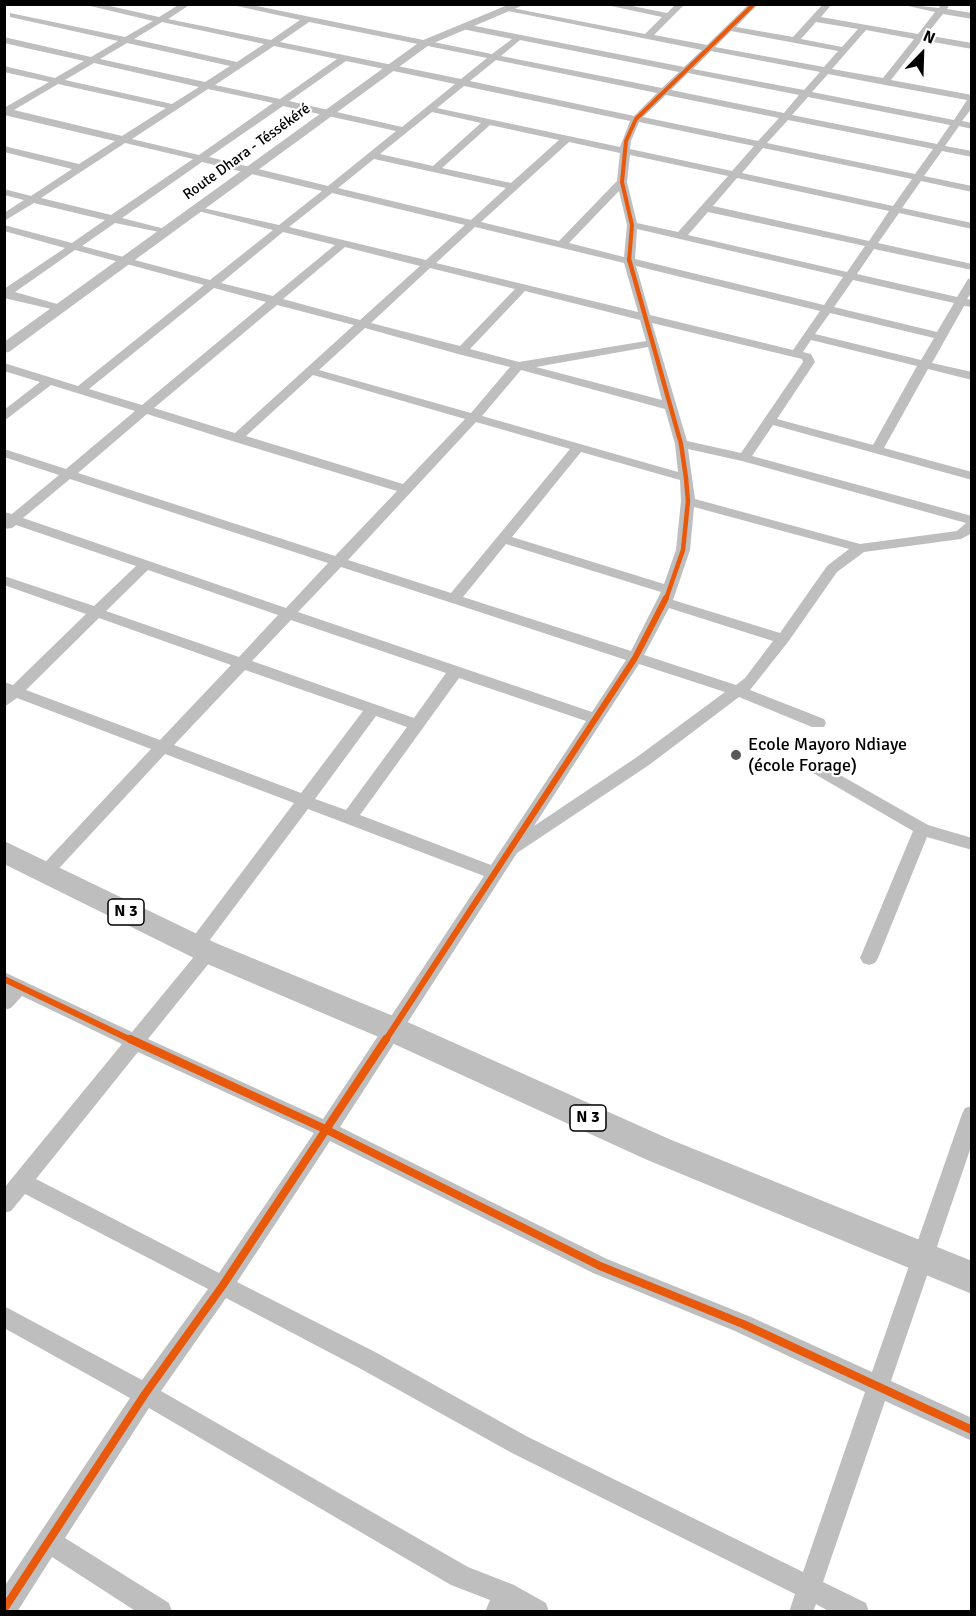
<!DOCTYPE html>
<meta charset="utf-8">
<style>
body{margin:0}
#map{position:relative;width:976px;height:1616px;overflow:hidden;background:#fff;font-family:Signika,sans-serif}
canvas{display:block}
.frame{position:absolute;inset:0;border:6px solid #000;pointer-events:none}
.north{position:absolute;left:892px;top:24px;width:60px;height:60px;-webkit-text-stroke:4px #fff;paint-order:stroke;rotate:23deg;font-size:16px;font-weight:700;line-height:24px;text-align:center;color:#000}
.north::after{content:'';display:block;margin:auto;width:21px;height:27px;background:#000;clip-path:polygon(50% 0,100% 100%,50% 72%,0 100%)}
</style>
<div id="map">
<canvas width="976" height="1616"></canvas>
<div class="frame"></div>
<div class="north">N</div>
</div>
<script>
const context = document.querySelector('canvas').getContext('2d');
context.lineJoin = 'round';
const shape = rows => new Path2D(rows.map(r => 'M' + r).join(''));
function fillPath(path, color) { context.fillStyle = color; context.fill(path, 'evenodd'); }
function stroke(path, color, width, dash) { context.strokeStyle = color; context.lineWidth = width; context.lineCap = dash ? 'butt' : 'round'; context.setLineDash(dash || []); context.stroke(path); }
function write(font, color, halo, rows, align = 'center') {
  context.font = font + ' Signika,sans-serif'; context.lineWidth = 4.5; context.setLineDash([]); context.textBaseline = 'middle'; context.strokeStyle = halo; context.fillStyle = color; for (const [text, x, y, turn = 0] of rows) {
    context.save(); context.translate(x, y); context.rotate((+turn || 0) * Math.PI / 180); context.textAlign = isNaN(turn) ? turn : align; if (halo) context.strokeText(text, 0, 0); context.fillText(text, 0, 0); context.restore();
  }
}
fillPath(shape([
 [82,4,101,4,159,17,180,4,191,4,168,19,271,40,300,20,228,4,247,4,492,54,512,39,462,29,461,27,465,24,684,67,702,50,503,10,507,7,645,34,662,17,602,4,622,4,667,13,676,4,685,4,654,35,707,45,749,4,758,4,736,27,793,37,823,4,832,4,821,17,918,34,935,12,899,4,939,8,941,4,950,4,947,9,972,13,972,19,943,14,926,35,972,43,972,49,922,40,891,80,972,95,972,108,962,121,972,123,972,129,959,126,945,146,972,151,972,157,942,151,924,176,972,186,972,192,921,181,902,208,972,223,972,229,899,213,878,243,972,264,972,270,874,249,857,274,957,297,968,279,972,278,972,292,967,299,972,300,972,307,964,306,932,363,972,372,972,380,928,369,884,448,972,472,972,480,773,425,752,456,972,516,972,533,961,539,864,552,837,572,788,642,750,690,824,719,826,723,824,727,812,727,739,697,649,765,517,853,340,1127,607,1259,751,1317,872,1372,962,1114,965,1108,972,1106,972,1144,891,1381,972,1418,972,1441,885,1401,823,1582,866,1603,869,1612,830,1612,816,1604,813,1612,789,1612,795,1594,512,1453,361,1369,226,1298,161,1391,468,1567,514,1585,546,1603,549,1612,485,1612,490,1600,451,1585,149,1408,65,1538,169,1603,172,1612,137,1612,52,1557,17,1612,4,1612,4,1587,130,1398,4,1328,4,1306,142,1380,208,1289,25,1194,11,1211,4,1213,4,1188,122,1044,22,996,11,1008,4,1010,4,972,132,1032,197,953,190,951,187,946,190,941,294,803,165,754,50,878,44,880,38,878,35,873,151,749,17,698,4,707,4,682,13,685,86,614,4,585,4,576,94,606,136,566,16,525,12,528,4,529,4,512,12,514,59,475,4,457,4,449,66,469,135,411,51,385,4,421,4,410,40,382,4,371,4,363,78,386,204,285,75,250,15,292,64,306,64,310,60,311,4,298,4,289,65,248,4,231,4,225,72,243,105,220,34,203,4,221,4,213,24,200,4,195,4,189,31,196,72,169,4,152,4,146,79,164,115,141,4,115,4,108,49,82,4,72,4,66,55,78,84,61,4,43,4,37,91,57,118,41,10,17,10,13,125,37,153,21,82,4],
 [162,22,264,44,237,62,134,39,162,22],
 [309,22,487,58,461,79,280,42,309,22],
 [816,22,858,29,842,47,801,39,816,22],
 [866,30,914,39,883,78,832,69,866,30],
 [731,31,838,51,824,67,715,47,731,31],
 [520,40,679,72,662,88,501,56,520,40],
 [127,43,230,66,205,82,100,59,127,43],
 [274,46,337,59,280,99,215,85,274,46],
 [711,51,820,72,804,90,693,69,711,51],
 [496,60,657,93,634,116,470,81,496,60],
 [346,61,455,84,402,127,289,101,346,61],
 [94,63,199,87,172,104,65,80,94,63],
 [688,73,799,95,784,113,671,90,688,73],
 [828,74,885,85,967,100,954,120,812,92,828,74],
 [58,84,166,108,122,136,14,110,58,84],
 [464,86,630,121,620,147,437,108,464,86],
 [208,89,273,103,199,155,132,139,208,89],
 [666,95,779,118,758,141,643,117,666,95],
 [808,97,950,125,937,144,792,115,808,97],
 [283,106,396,131,328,186,209,157,283,106],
 [432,112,481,123,433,166,380,154,432,112],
 [788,120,933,149,915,174,767,143,788,120],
 [639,122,754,146,732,171,630,149,631,141,639,122],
 [490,125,559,140,511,183,442,168,490,125],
 [569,142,620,153,617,181,559,241,481,222,569,142],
 [125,143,193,159,111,215,41,198,125,143],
 [763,148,912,179,893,206,742,173,763,148],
 [630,155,728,176,678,232,637,223,627,182,630,155],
 [374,159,506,188,471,220,338,188,374,159],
 [202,162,322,191,279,225,194,206,194,210,273,230,210,280,82,246,115,223,169,234,169,230,122,218,202,162],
 [737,178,889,211,869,241,713,206,737,178],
 [619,191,627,225,624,257,569,243,619,191],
 [332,193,465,225,426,260,289,227,332,193],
 [708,212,865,246,847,272,688,235,708,212],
 [475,227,624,263,638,312,436,263,475,227],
 [637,229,843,277,824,305,635,259,637,229],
 [283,232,335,245,273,296,221,283,283,232],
 [345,247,420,266,360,320,283,299,345,247],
 [636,266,820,311,793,350,650,315,636,266],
 [430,268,515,289,460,346,371,323,430,268],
 [853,280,954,303,937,332,834,307,853,280],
 [214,288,266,302,142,405,89,389,214,288],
 [525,291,640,320,646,341,519,362,470,349,525,291],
 [277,305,354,325,235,433,154,408,277,305],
 [830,313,934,338,921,360,815,334,830,313],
 [652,323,802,359,803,362,741,453,687,441,652,323],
 [365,328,458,354,510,367,471,413,319,370,365,328],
 [811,340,917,366,873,445,777,419,815,362,811,354,803,352,811,340],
 [648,347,662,400,536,367,648,347],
 [521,370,665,409,675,444,678,472,482,416,521,370],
 [313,375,465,419,403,484,246,436,313,375],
 [147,414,232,441,397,491,335,556,78,473,147,414],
 [476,422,570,449,451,593,348,560,476,422],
 [688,449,742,461,966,523,957,531,860,544,695,499,688,449],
 [581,452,680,480,681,501,676,550,664,584,512,537,581,452],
 [70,479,328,563,286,608,23,518,70,479],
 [694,507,849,549,827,566,780,633,673,600,690,550,694,507],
 [506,544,661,592,631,651,463,597,506,544],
 [341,567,449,602,626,660,592,712,298,612,341,567],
 [148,570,278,615,239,657,106,611,148,570],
 [669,608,773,641,745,678,736,685,644,655,669,608],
 [99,618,231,665,160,740,26,690,99,618],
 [291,620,446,673,414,718,252,661,291,620],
 [639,664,725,692,637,757,534,826,639,664],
 [245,670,363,711,301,793,174,745,245,670],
 [459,678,586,721,491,865,360,815,459,678],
 [376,716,407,727,346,810,315,799,376,716],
 [308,809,484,876,323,1119,148,1039,214,957,217,952,214,947,206,945,308,809],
 [138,1052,314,1133,219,1273,36,1179,138,1052],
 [330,1141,593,1273,735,1331,865,1392,803,1572,528,1437,377,1353,237,1282,330,1141],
 [819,763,928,825,972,838,972,850,927,837,878,958,875,963,869,965,863,963,860,958,913,831,813,773,811,769,813,765,819,763]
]), '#bebebe');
fillPath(shape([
 [510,4,526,4,429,45,9,352,4,353,4,342,421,41,510,4]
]), '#bebebe');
fillPath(shape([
 [4,841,218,944,403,1020,669,1139,972,1261,972,1294,645,1159,381,1038,198,960,4,864,4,841]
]), '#bebebe');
stroke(shape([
 [629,261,632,225,622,182,626,141,636,119,754,4]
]), '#e8590c', 4);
stroke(shape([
 [629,259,681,444,686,478,688,501,683,550,666,599]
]), '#e8590c', 4.5);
stroke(shape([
 [4,979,133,1041],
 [385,1041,635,658,666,598]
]), '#e8590c', 6);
stroke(shape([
 [130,1039,327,1130,600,1266,743,1324,972,1430],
 [4,1609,145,1394,223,1285,386,1039]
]), '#e8590c', 8);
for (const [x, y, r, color] of [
 [736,755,6,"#595959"]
]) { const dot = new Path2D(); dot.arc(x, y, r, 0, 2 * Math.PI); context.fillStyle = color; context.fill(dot); stroke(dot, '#fff', 2); }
write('15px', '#000', '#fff', [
 ["Route Dhara - Téssékéré",247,152,-36]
]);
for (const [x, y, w] of [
 [126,912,36],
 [588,1118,36]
]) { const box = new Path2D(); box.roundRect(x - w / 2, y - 13, w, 26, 4.5); context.fillStyle = '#fff'; context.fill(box); stroke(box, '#000', 1.5); }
write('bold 16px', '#000', null, [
 ["N 3",126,912],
 ["N 3",588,1118]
]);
write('18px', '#000', '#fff', [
 ["Ecole Mayoro Ndiaye",748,745],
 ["(école Forage)",748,766]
], 'left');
</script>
